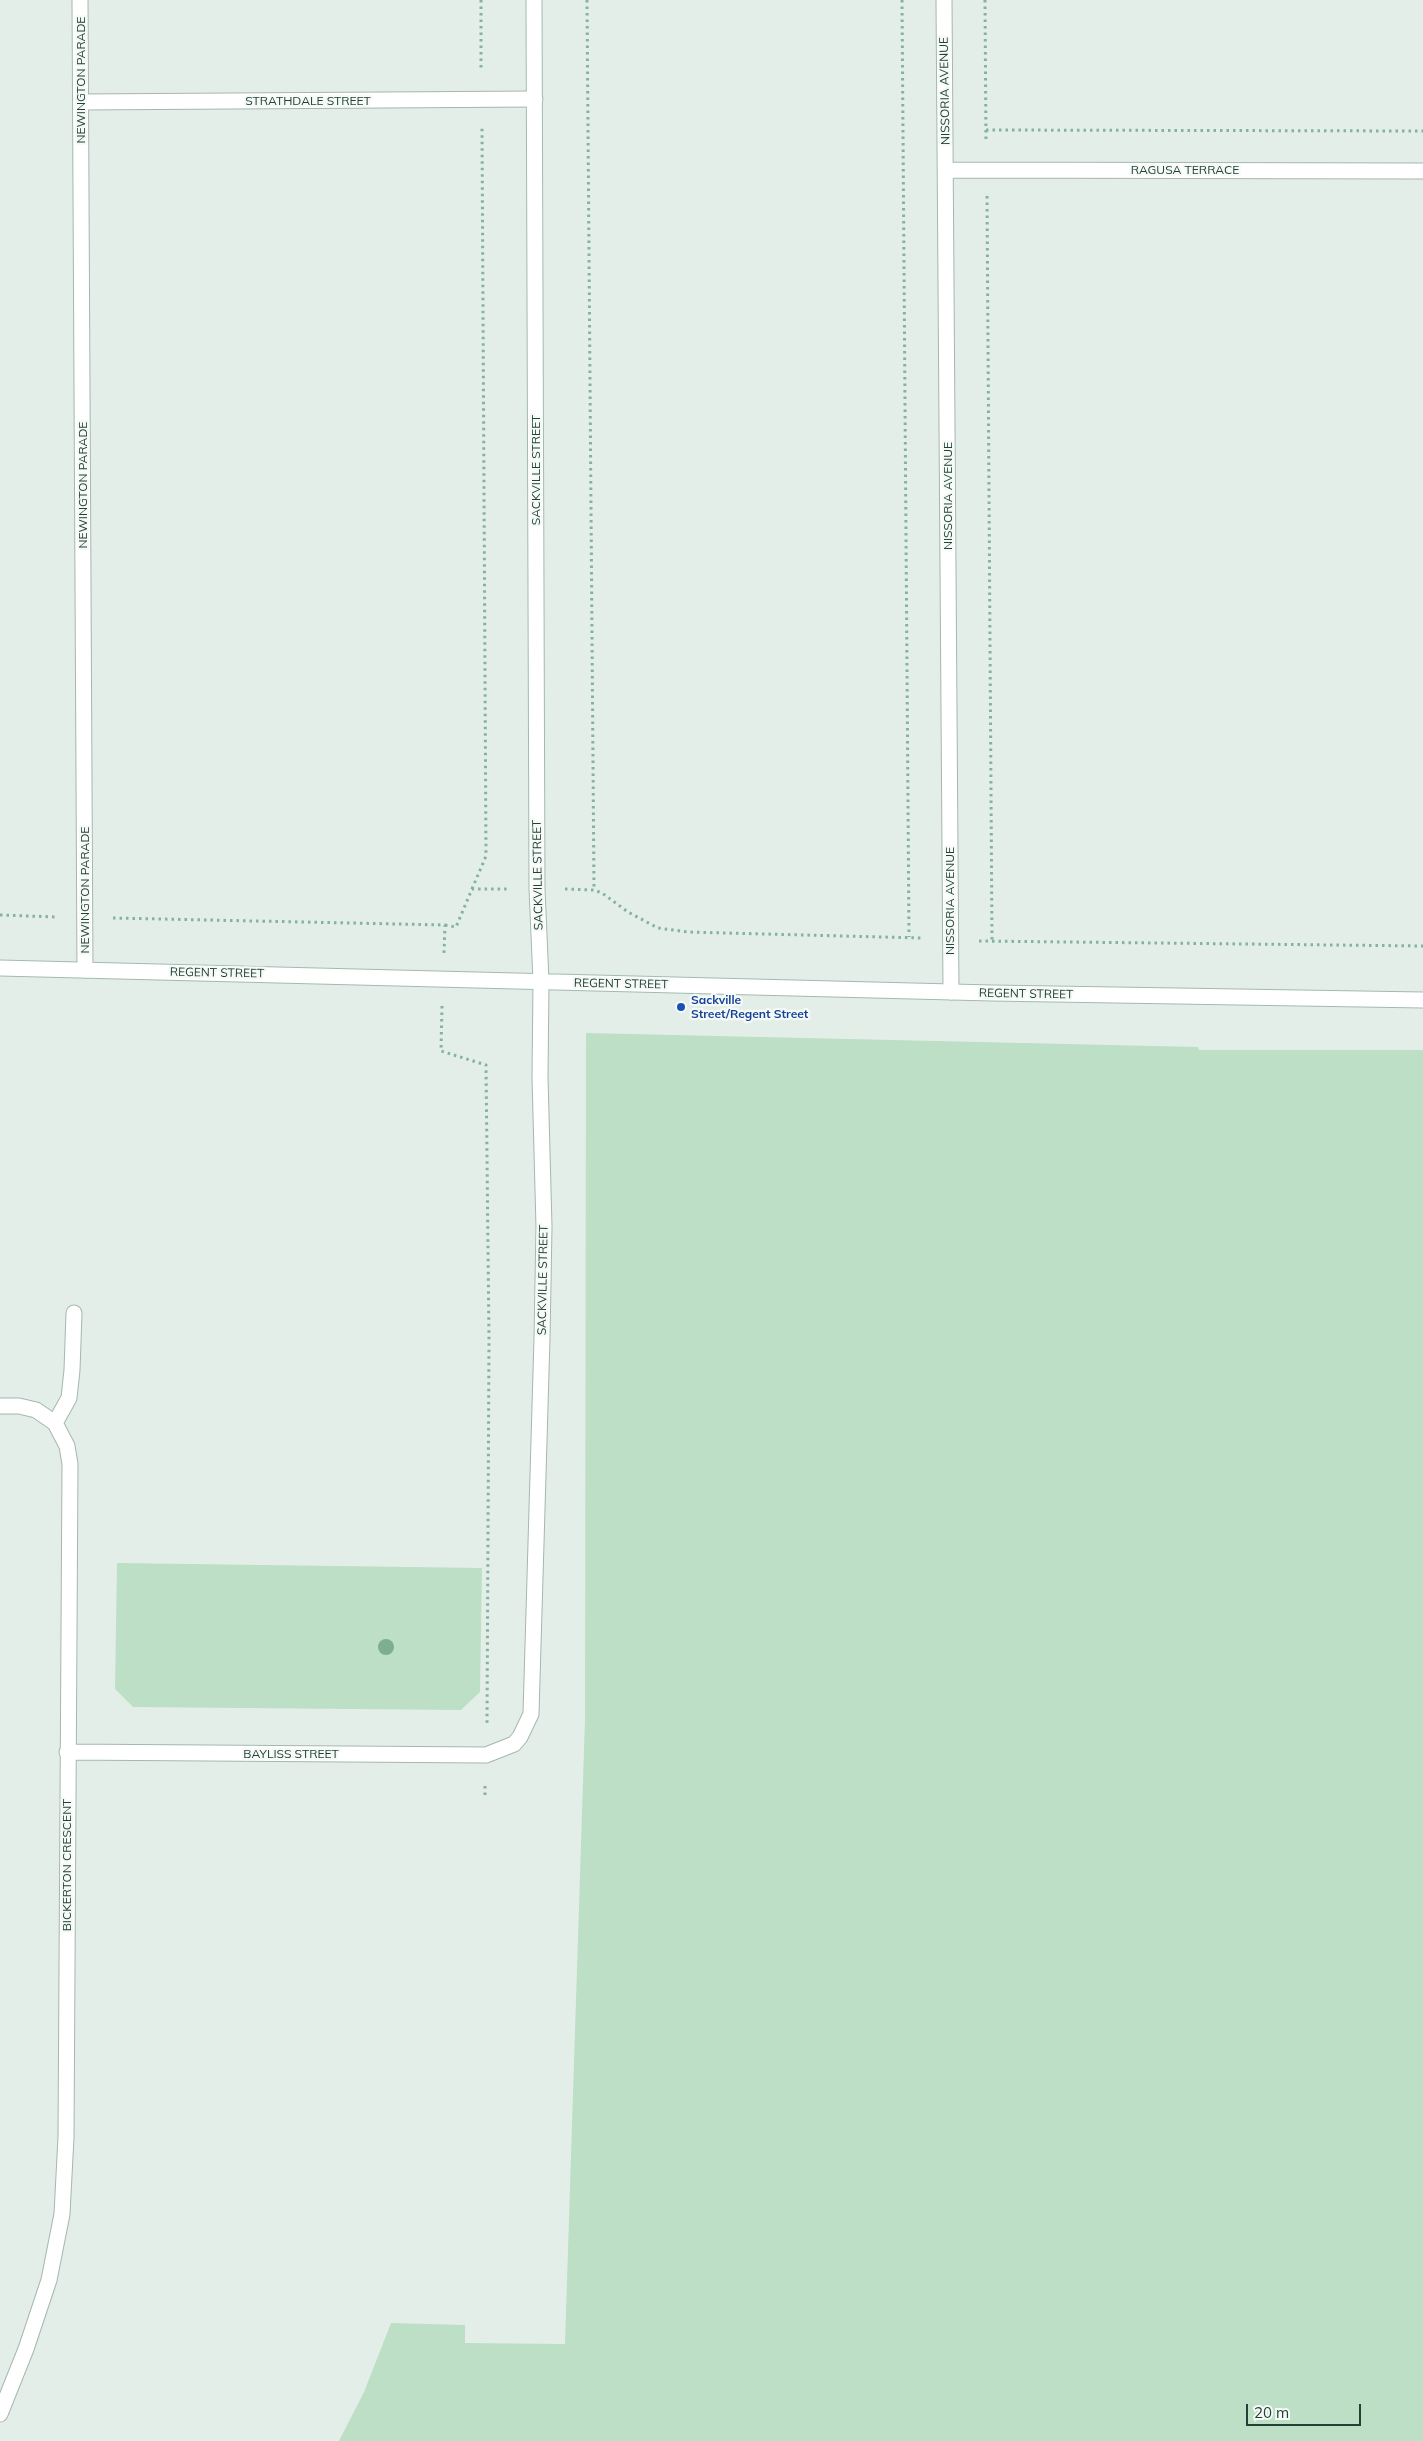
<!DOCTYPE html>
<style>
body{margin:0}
#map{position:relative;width:1423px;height:2441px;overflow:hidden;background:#e4eee9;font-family:Mulish,sans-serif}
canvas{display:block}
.scale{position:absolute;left:1246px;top:2404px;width:115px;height:22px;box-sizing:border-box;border:2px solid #224037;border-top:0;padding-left:6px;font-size:15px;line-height:18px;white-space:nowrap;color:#224037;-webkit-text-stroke:4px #f5faf7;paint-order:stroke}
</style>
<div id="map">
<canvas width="1423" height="2441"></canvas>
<div class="scale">20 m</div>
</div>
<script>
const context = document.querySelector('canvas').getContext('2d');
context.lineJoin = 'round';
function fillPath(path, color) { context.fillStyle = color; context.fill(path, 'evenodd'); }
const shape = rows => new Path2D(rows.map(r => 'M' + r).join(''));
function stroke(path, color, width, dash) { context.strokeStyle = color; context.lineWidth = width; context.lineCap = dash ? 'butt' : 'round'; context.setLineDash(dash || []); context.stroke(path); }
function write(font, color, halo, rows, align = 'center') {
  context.font = font + ' Mulish,sans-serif'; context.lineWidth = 4.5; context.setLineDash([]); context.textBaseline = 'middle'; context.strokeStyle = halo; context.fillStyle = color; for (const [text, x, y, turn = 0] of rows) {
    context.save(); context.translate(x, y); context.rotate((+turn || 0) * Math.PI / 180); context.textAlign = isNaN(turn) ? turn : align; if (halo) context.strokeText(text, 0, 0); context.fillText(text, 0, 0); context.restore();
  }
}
fillPath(shape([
 [586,1033,1198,1047,1199,1050,1423,1050,1423,2441,339,2441,364,2392,391,2323,465,2325,465,2343,565,2344,585,1719],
 [117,1563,482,1568,480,1692,461,1710,133,1707,115,1689]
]), '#bcdfc5');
const street = shape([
 [80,0,85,970],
 [944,0,951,992],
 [81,102,535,99],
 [946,170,1423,171],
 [0,1406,19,1406,36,1410,55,1423],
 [67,1752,486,1755,514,1744,520,1737,531,1714,542,1338,544,1227,540,1077,541,981],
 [0,2414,26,2349,49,2280,62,2214,66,2137,70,1464,67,1446,55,1423,69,1398,72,1370,74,1313]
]);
const secondary = shape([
 [534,0,537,889,541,981],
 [0,968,992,993,1423,1000]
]);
stroke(street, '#a6b6b0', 17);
stroke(secondary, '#a2bab1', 17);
stroke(shape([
 [481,0,481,71],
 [587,0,594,889],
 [902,0,909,937],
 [985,0,986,143],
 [986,130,1423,131],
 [987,196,992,941],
 [472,889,486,856,482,127],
 [565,889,594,890,602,893,628,912,658,928,688,932,922,938],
 [0,915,57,917],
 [113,918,445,925,444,953],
 [445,925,456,927,472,889,509,889],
 [979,941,1423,946],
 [442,1006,441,1051,486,1065,489,1340,487,1724],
 [485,1795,485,1782]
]), '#83b2a2', 3, [2.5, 4]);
stroke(street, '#fff', 15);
stroke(secondary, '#fff', 15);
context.fillStyle = '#7eae90';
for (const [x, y] of [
 [386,1647]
]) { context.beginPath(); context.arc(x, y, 8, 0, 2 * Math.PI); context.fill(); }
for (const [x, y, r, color] of [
 [681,1007,5,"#1a4fb4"]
]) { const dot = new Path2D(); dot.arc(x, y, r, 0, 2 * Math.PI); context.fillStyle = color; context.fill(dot); stroke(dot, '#f5faf7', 2); }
write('12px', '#224037', '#f5faf7', [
 ["NEWINGTON PARADE",81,80,-90],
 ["NISSORIA AVENUE",945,91,-91],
 ["STRATHDALE STREET",308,101],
 ["RAGUSA TERRACE",1185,170],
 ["SACKVILLE STREET",536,470,-90],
 ["NEWINGTON PARADE",83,485,-90],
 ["NISSORIA AVENUE",948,496,-90],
 ["SACKVILLE STREET",538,875,-91],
 ["NEWINGTON PARADE",85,890,-90],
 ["NISSORIA AVENUE",950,901,-90],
 ["REGENT STREET",217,973,1],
 ["REGENT STREET",621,984,1],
 ["REGENT STREET",1026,994,1],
 ["SACKVILLE STREET",543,1280,-89],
 ["BAYLISS STREET",291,1754],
 ["BICKERTON CRESCENT",67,1865,-90]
]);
write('bold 12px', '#164399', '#f5faf7', [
 ["Sackville",691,1000],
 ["Street/Regent Street",691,1014]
], 'left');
</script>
